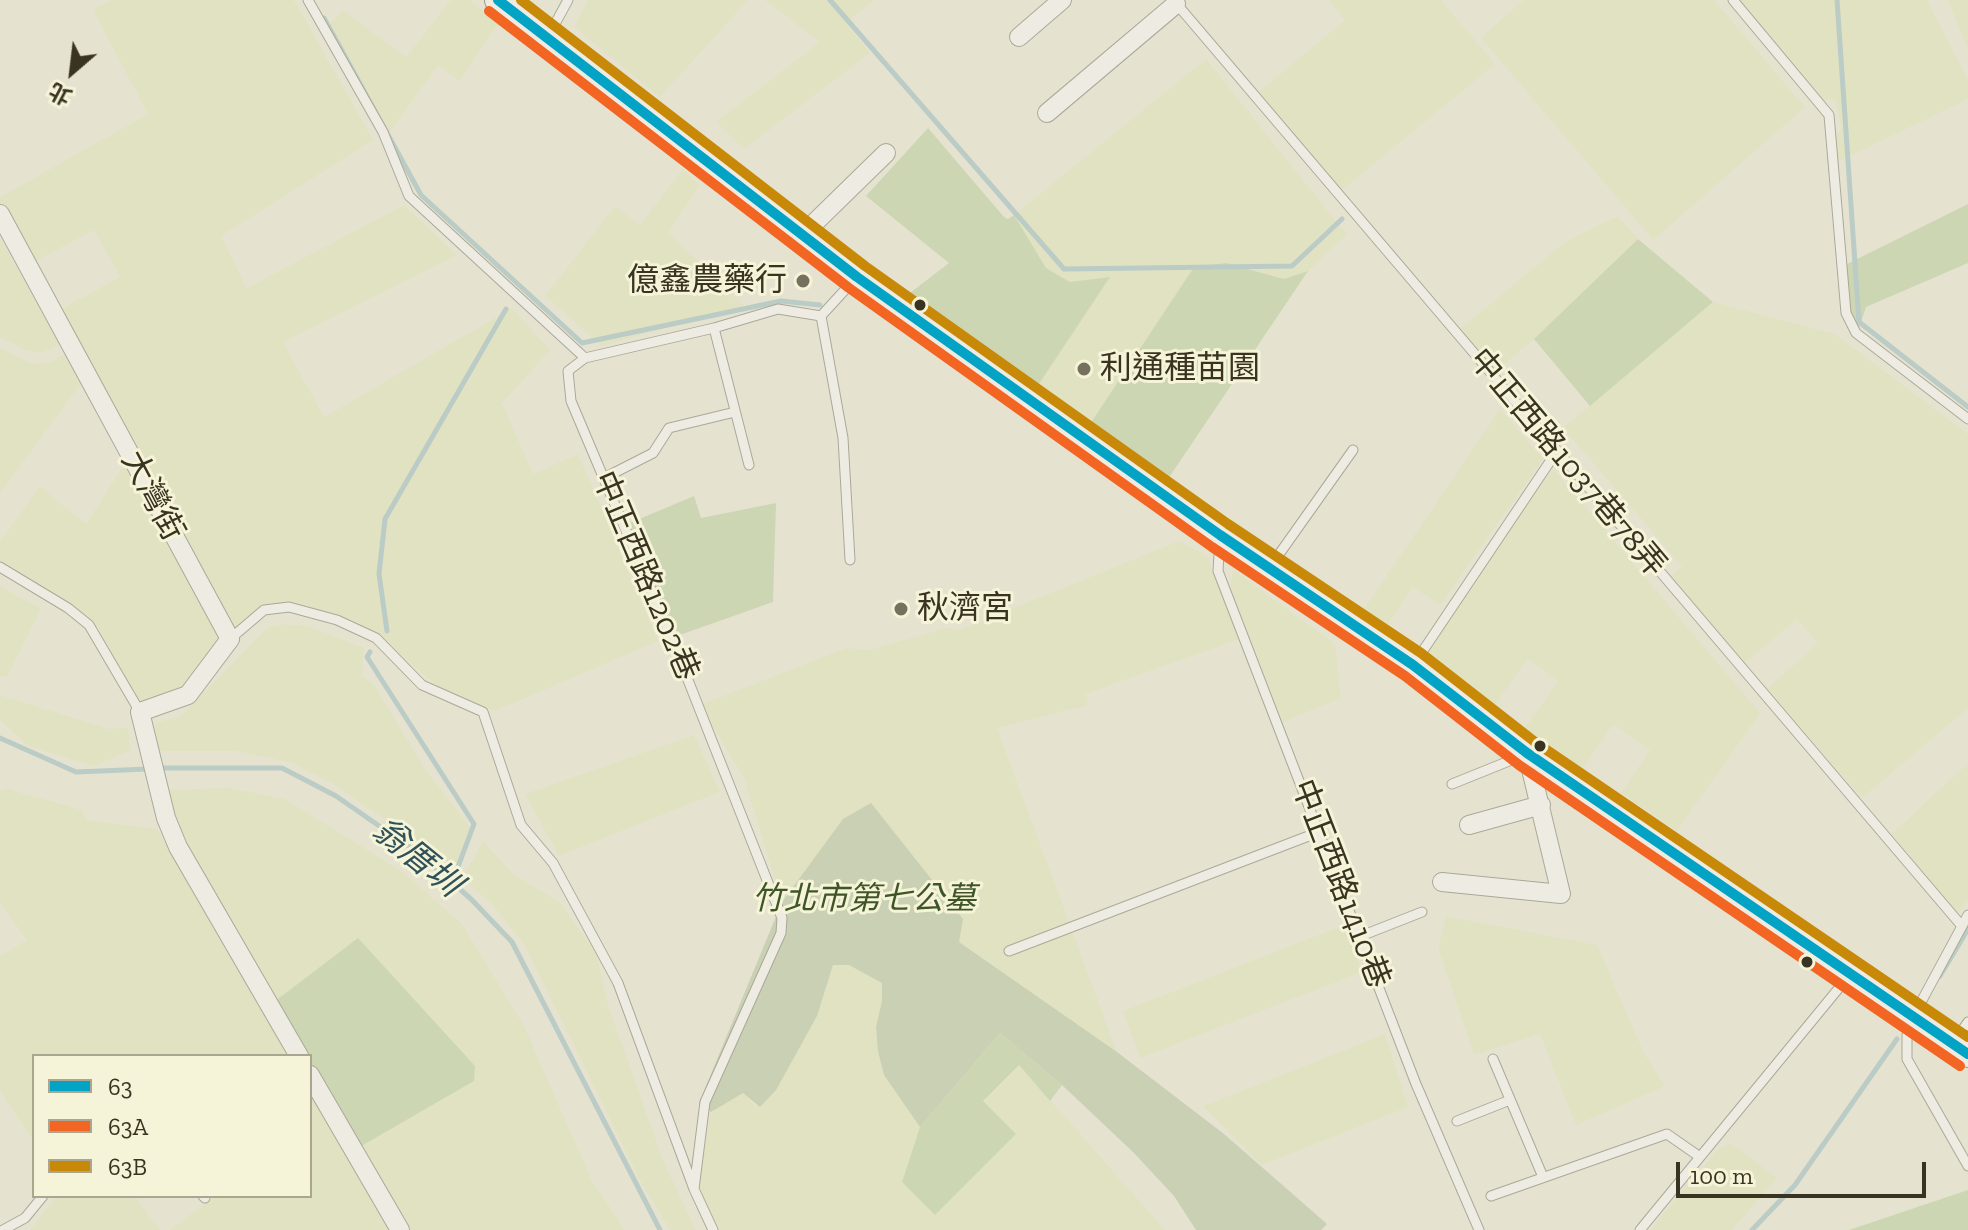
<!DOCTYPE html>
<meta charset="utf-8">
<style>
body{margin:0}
#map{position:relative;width:1968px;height:1230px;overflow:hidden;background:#e5e3d0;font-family:"Zilla Slab","Noto Sans TC",serif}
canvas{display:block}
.legend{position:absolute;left:32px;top:1054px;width:280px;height:144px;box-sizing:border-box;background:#f5f3d8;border:2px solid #aaa68f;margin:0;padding:10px 14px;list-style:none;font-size:24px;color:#393321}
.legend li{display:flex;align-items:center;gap:16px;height:40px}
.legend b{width:40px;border:2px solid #aaa68f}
.north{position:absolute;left:32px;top:32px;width:80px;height:80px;-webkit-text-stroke:6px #f5f3d8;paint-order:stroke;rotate:208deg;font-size:22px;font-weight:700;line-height:32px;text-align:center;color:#393321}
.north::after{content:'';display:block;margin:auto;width:28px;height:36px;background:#393321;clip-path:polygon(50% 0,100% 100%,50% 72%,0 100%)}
.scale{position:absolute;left:1676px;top:1162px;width:250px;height:36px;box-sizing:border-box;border:4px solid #393321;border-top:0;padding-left:10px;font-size:24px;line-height:28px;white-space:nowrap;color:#393321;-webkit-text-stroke:6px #f5f3d8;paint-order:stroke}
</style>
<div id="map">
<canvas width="1968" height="1230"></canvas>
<ul class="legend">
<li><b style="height:10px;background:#03a3c5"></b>63</li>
<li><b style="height:10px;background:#f26522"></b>63A</li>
<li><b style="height:10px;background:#c88908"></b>63B</li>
</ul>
<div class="north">北</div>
<div class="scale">100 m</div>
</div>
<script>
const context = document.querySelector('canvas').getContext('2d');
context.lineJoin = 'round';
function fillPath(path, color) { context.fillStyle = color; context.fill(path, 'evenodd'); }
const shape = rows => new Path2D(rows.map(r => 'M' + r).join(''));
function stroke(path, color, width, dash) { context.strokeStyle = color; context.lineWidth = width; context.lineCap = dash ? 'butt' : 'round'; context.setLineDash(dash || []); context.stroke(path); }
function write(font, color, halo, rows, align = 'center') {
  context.font = font + ' "Zilla Slab","Noto Sans TC",serif'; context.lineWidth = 6; context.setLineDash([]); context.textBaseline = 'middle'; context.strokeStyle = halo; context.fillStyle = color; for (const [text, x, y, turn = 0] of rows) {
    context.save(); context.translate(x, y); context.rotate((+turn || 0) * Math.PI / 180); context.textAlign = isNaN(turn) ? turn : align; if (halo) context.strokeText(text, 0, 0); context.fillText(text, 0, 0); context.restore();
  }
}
fillPath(shape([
 [111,0,294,0,373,140,221,236,247,288,404,205,457,255,283,342,324,417,512,308,550,350,502,403,533,474,578,454,658,641,495,711,439,688,378,635,294,603,263,610,232,635,56,312,120,277,94,230,30,264,0,209,0,197,148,114,93,10],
 [451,0,470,0,498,24,459,81,438,65,388,134,327,28,343,10,406,57],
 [588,0,748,0,660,97,574,27],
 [765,0,874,0,846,23,870,53,744,149,716,122,820,42],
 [1328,0,1441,0,1495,64,1342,190,1259,92,1345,20],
 [1523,0,1714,0,1805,107,1653,240,1481,38],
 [1732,0,1927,0,1968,80,1968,99,1833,164,1831,140,1842,129,1835,99,1819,100],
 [1948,0,1968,0,1968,50,1951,7],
 [1206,59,1347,235,1308,271,1284,279,1226,263,1194,267,1090,424,1037,387,1109,278,1070,282,1046,268,1014,215],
 [683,169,699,186,668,232,744,306,602,346,545,296,615,206,640,225],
 [1618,216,1638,239,1534,339,1491,375,1458,331,1565,242],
 [0,238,60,344,41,353,25,350,0,337],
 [1713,302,1835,334,1968,434,1968,708,1862,798,1767,689,1818,643,1797,619,1745,663,1669,578,1682,566,1563,428],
 [0,348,32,364,49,362,66,354,82,382,0,493],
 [1500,409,1543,459,1440,605,1413,587,1382,633,1364,609],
 [124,465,220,640,174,699,154,706,138,699,96,624,0,565,0,542,40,486,86,524],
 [1553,469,1760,713,1677,831,1621,793,1650,750,1613,724,1583,768,1525,728,1558,681,1528,659,1494,706,1416,655],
 [1179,541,1207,556,1239,639,1085,694,1088,705,997,728,1117,1052,958,941,843,819,782,902,744,778,700,705,846,648,869,650,946,628,959,630],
 [1233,570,1335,644,1341,698,1283,722,1230,587],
 [0,586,41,609,7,677,0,675],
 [283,624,308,626,364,648,361,676,373,683,425,769,472,830,457,869,333,784,292,763,237,751,156,751,155,723,181,716,267,628],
 [0,695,109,729,128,727,130,751,94,766,28,746,0,720],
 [694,735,720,792,559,856,525,794],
 [1968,763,1968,900,1957,915,1892,834],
 [5,788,82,810,86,820,157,829,290,1056,34,1056,34,1141,0,1091,0,956,27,940,0,903,0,791],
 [232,788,285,799,401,871,462,924,524,1026,592,1181,625,1230,405,1230,358,1148,474,1081,274,1002,184,844,161,790],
 [483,841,513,874,559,902,596,952,608,1005,664,1163,696,1230,670,1230,642,1184,524,944,490,902,462,879],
 [1446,916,1597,945,1644,1053,1665,1086,1576,1125,1540,1034,1474,1055,1438,948],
 [1344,925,1362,972,1140,1058,1123,1011],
 [833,965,849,965,882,983,882,1001,876,1027,878,1051,884,1075,920,1127,902,1182,935,1215,1015,1135,982,1101,1019,1065,1165,1230,717,1230,698,1185,711,1112,743,1092,756,1107,817,1016],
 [1385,1034,1408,1107,1262,1165,1203,1106],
 [310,1091,391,1230,170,1230,215,1196,310,1196],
 [1731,1143,1777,1178,1732,1230,1650,1230,1718,1149],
 [57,1196,134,1196,160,1230,30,1230]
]), '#e1e2c2');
fillPath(shape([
 [928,128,1004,217,1008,219,1014,215,1046,268,1070,282,1110,277,1037,387,906,296,949,263,866,196],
 [1968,204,1968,263,1866,307,1858,331,1847,311,1843,266],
 [1638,239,1713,302,1590,406,1534,339],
 [1226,263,1284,279,1308,271,1168,479,1090,424,1194,267],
 [694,496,701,518,776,503,773,602,674,637,625,525],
 [358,938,475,1066,474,1081,358,1148,310,1064,310,1056,305,1056,274,1002],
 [1000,1033,1062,1085,1050,1101,1019,1065,983,1101,1016,1134,935,1215,902,1182,920,1127],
 [1968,1190,1968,1230,1849,1230]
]), '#cdd6b3');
fillPath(shape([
 [871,803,963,919,959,942,1117,1052,1224,1134,1327,1224,1321,1230,1196,1230,1174,1196,1133,1152,1062,1085,1000,1033,920,1127,884,1075,878,1051,876,1027,882,1001,882,983,849,965,833,965,817,1016,776,1090,760,1107,743,1093,711,1112,699,1103,782,902,843,819]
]), '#c9d0b3');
stroke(shape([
 [521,0,543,17],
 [830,0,1064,269,1292,266,1342,219],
 [1837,0,1859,322,1968,407],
 [324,18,421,195,582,343,781,301,820,305],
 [565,34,699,139],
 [387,631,379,574,385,519,506,309],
 [370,652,367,657,474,824,452,883],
 [0,738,76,772,148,769],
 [158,768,282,768,336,796,421,855,471,899,512,942,660,1230],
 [1940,976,1968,929],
 [1752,1230,1795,1185,1897,1039]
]), '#bbcbc5', 5);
const lane = shape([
 [308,0,383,132,409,196,585,358],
 [1733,0,1829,115,1846,313,1856,333,1968,419],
 [1175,2,1961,925],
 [549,35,568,0],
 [821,316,843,438,850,560],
 [714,328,749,465],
 [604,478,653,453,669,428,735,412],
 [1220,538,1218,571,1416,1084,1479,1230],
 [0,567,68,608,89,625,140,712],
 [1270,567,1353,450],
 [230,639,264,610,289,607,337,620,376,638,422,685,483,712,521,825,553,863,618,983,694,1189,713,1230],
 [1414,664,1557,451],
 [1452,784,1524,755],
 [1968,915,1913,1017,1907,1035,1907,1059,1968,1166],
 [1361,936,1422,912],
 [1009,951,1319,832],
 [1954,1042,1968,1022],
 [1493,1059,1543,1177],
 [1457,1121,1510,1100],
 [694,1189,705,1102,781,933,782,918,671,637,571,401,568,371,585,358,714,328,778,309,821,316,854,280],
 [203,1196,205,1198],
 [1491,1196,1667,1134,1700,1157],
 [3,1230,25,1218,43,1196],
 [1640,1230,1848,977]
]);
const street = shape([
 [1019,37,1062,0],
 [1047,113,1176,4],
 [0,214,230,639,188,695,140,712,166,818,178,847,299,1056],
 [802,235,886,153],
 [1469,825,1541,805],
 [1442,882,1561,894,1527,753],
 [310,1075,400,1230]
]);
const secondary = shape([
 [498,0,857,277,1120,461,1220,535,1413,665,1527,753,1968,1054]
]);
stroke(lane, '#aaa899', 11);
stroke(street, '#aaa899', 20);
stroke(secondary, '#9a9788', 28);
stroke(lane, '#eeece2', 9);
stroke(street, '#eeece2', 18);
stroke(secondary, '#eeece2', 26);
stroke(shape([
 [498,0,857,277,1220,535,1413,665,1527,753,1968,1054]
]), '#03a3c5', 10);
stroke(shape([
 [489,11,849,288,1212,547,1405,676,1519,765,1960,1066]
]), '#f26522', 10);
stroke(shape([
 [521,0,865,266,1228,524,1421,653,1535,742,1968,1037]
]), '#c88908', 10);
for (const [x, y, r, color] of [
 [803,281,8,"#75715e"],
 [920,305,7,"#393321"],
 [1084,369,8,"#75715e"],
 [901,609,8,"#75715e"],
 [1540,746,7,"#393321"],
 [1807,962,7,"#393321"]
]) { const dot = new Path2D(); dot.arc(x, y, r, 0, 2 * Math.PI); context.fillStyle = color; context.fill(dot); stroke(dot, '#f5f3d8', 3); }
write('32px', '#393321', '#f5f3d8', [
 ["億鑫農藥行",787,281,"right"],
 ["利通種苗園",1100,369],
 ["秋濟宮",917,609]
], 'left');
write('32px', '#393321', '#f5f3d8', [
 ["中正西路1037巷78弄",1567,463,50],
 ["大灣街",152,496,62],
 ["中正西路1202巷",645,576,67],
 ["中正西路1410巷",1340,884,69]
]);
write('italic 32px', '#3f5528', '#f5f3d8', [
 ["竹北市第七公墓",864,900]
]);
write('italic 34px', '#315158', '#f5f3d8', [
 ["翁厝圳",416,858,39]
]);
</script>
